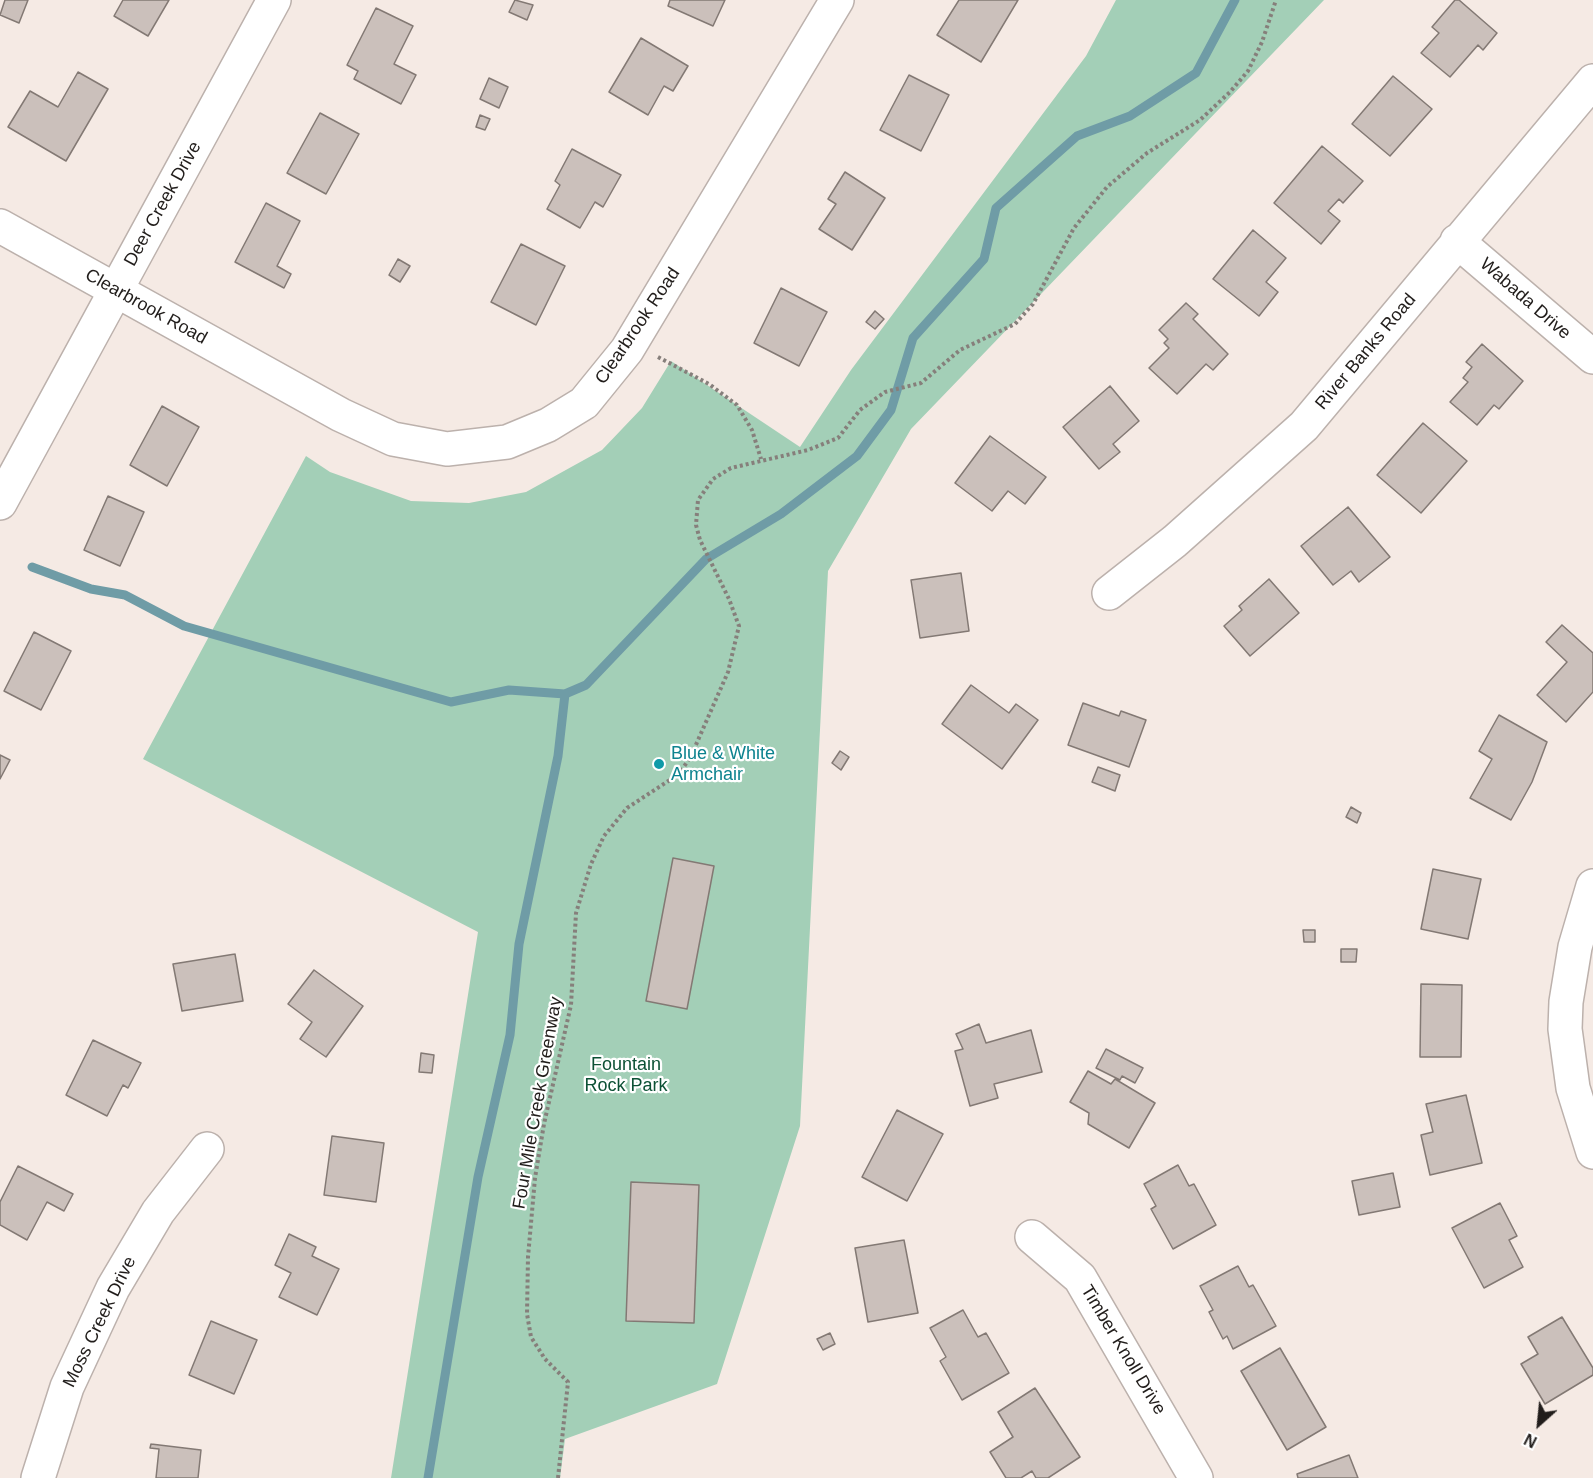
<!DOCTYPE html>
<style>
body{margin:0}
#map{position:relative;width:1593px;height:1478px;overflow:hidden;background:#f5eae4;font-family:Helvetica,sans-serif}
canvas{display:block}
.north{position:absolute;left:1509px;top:1394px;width:60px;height:60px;-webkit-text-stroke:4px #fff;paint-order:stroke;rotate:207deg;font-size:16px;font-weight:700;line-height:24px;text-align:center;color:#211d1b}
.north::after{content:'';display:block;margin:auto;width:21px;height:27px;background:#211d1b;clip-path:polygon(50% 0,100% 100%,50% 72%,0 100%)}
</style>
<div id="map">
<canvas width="1593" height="1478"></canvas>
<div class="north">N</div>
</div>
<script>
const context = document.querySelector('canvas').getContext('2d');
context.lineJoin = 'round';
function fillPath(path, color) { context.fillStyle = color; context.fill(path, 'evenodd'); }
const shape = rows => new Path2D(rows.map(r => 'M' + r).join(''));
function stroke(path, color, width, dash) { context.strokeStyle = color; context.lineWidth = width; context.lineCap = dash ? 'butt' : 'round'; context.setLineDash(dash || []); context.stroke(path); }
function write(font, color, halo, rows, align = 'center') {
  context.font = font + ' Helvetica,sans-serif'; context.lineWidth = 4.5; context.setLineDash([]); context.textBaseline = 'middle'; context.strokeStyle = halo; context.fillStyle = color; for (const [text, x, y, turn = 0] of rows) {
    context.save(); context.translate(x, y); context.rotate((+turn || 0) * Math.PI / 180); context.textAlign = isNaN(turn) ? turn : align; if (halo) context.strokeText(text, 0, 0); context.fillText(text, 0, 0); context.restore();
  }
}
fillPath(shape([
 [1116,0,1324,0,911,429,828,571,800,1126,717,1384,565,1439,560,1478,391,1478,478,932,143,759,306,456,330,472,411,501,469,503,526,492,602,450,642,408,671,361,800,447,851,370,1086,56]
]), '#a3cfb7');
stroke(shape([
 [32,567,91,589,125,595,184,626,451,702,509,690,565,694,586,685,706,559,781,514,857,456,891,410,913,338,984,259,996,208,1077,136,1130,116,1196,73,1235,0],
 [428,1478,478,1177,510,1035,519,944,558,756,565,694]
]), '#6f9ca6', 9);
const building = shape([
 [5,0,28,0,19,23,0,15,5,0],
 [123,0,169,0,148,36,114,16,123,0],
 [515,0,533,5,527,20,509,12,515,0],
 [670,0,725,0,713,26,668,6,670,0],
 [959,0,1018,0,981,62,937,35,959,0],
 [1455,0,1459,0,1497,33,1483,50,1478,45,1450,77,1421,53,1439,33,1432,27,1455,0],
 [376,8,413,26,394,64,416,75,401,104,354,79,358,71,347,65,376,8],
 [641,38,688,66,673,91,664,86,648,115,609,92,641,38],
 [78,72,108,89,66,161,8,127,30,91,58,107,78,72],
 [909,75,949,95,921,151,880,130,909,75],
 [1393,76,1432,109,1390,156,1352,124,1393,76],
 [489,78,508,87,499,108,480,99,489,78],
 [320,113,359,134,326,194,287,173,320,113],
 [480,115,490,119,485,130,476,127,480,115],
 [1322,146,1363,181,1343,203,1339,199,1328,211,1340,221,1321,244,1274,203,1322,146],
 [572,149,621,175,603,207,595,202,580,228,547,209,560,185,555,181,572,149],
 [845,172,885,198,852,250,819,229,836,204,828,199,845,172],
 [266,203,300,221,277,266,291,274,284,288,235,262,266,203],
 [1253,230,1286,258,1266,282,1278,292,1259,316,1213,279,1253,230],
 [521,244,565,266,536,325,491,302,521,244],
 [398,259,410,266,400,282,389,275,398,259],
 [781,288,827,312,799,366,754,343,781,288],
 [1186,303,1198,314,1193,319,1228,354,1213,370,1206,364,1177,394,1149,368,1169,348,1164,343,1168,339,1159,330,1186,303],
 [875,311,884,319,875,329,866,322,875,311],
 [1482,344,1523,381,1499,409,1494,405,1477,425,1450,402,1468,382,1463,378,1472,367,1466,362,1482,344],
 [1110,386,1139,421,1113,444,1120,452,1099,469,1063,427,1110,386],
 [162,406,199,427,167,486,130,465,162,406],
 [1423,423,1467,461,1421,513,1377,475,1423,423],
 [990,436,1046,477,1025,504,1008,491,992,511,955,483,990,436],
 [108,496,144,512,120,566,84,550,108,496],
 [1348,507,1390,557,1359,582,1351,571,1333,585,1301,546,1348,507],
 [961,573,969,631,920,638,911,580,961,573],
 [1269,579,1299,613,1250,656,1224,626,1242,610,1239,606,1269,579],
 [1562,625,1593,653,1593,692,1566,722,1537,695,1567,662,1546,642,1562,625],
 [34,632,71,651,41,710,4,691,34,632],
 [971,685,1009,713,1016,704,1038,720,1002,769,942,724,971,685],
 [1083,703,1119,716,1121,711,1146,720,1129,767,1068,745,1083,703],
 [1499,715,1547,742,1532,782,1511,820,1470,798,1492,759,1479,751,1499,715],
 [840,751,849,757,841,770,832,763,840,751],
 [0,755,10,760,0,779,0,755],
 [1098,767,1120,775,1115,791,1092,782,1098,767],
 [1351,807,1361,813,1357,823,1346,817,1351,807],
 [673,858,714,866,687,1009,646,1001,673,858],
 [1433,869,1481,879,1468,939,1421,929,1433,869],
 [1303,930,1315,930,1315,942,1304,942,1303,930],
 [1341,949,1357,949,1356,962,1341,962,1341,949],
 [235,954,243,1001,182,1011,173,964,235,954],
 [314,970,363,1006,326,1057,300,1039,312,1022,288,1004,314,970],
 [1421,984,1462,985,1461,1057,1420,1057,1421,984],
 [979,1024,986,1043,1031,1030,1042,1072,994,1084,998,1098,970,1106,955,1051,963,1049,956,1034,979,1024],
 [93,1040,141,1063,128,1088,123,1085,107,1116,66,1095,93,1040],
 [1106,1049,1143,1068,1135,1083,1122,1076,1120,1080,1096,1068,1106,1049],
 [421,1053,434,1055,432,1073,419,1072,421,1053],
 [1088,1071,1111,1084,1115,1079,1155,1103,1129,1148,1088,1124,1089,1113,1070,1102,1088,1071],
 [1466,1095,1482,1163,1430,1175,1421,1135,1433,1132,1426,1104,1466,1095],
 [897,1110,943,1134,907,1201,862,1177,897,1110],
 [332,1136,384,1143,376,1202,324,1195,332,1136],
 [1178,1165,1189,1186,1194,1184,1216,1225,1173,1249,1151,1209,1156,1206,1144,1184,1178,1165],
 [18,1166,73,1194,64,1211,47,1202,27,1240,0,1225,0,1202,18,1166],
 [1393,1173,1400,1207,1359,1215,1352,1181,1393,1173],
 [631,1182,699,1185,694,1323,626,1321,631,1182],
 [1500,1203,1517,1236,1509,1240,1523,1267,1484,1288,1452,1228,1500,1203],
 [289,1234,316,1247,312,1256,339,1269,317,1315,279,1297,291,1273,275,1265,289,1234],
 [904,1240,918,1313,868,1322,855,1248,904,1240],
 [1238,1266,1249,1287,1253,1285,1276,1326,1233,1349,1227,1336,1223,1339,1209,1312,1213,1310,1200,1286,1238,1266],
 [963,1310,978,1337,986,1333,1009,1373,962,1400,940,1361,946,1357,930,1328,963,1310],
 [1562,1317,1593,1368,1593,1375,1545,1404,1521,1364,1538,1354,1528,1337,1562,1317],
 [211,1321,257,1340,234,1394,189,1375,211,1321],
 [830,1333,835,1344,823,1350,817,1339,830,1333],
 [1280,1348,1326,1427,1287,1450,1241,1371,1280,1348],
 [1035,1388,1080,1457,1048,1478,1036,1478,1032,1471,1021,1478,1006,1478,990,1452,1013,1437,998,1412,1035,1388],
 [151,1444,201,1450,198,1478,156,1478,159,1449,150,1448,151,1444],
 [1349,1455,1358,1478,1298,1478,1297,1474,1349,1455]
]);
fillPath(building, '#cbc0bb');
stroke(building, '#837974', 1.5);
const minor = shape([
 [0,226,341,415,393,439,447,449,507,442,548,425,584,403,627,350,837,0],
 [1457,241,1593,357],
 [0,503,274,0],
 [1109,593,1175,541,1304,426,1593,81],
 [1593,886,1575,947,1566,1002,1565,1029,1573,1088,1593,1152],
 [1032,1237,1080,1278,1196,1478],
 [38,1478,67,1387,113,1288,158,1212,207,1149]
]);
stroke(minor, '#bcb1ac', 36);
stroke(shape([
 [658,357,709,384,737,405,752,430,761,459],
 [558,1478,568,1382,545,1359,531,1337,527,1314,528,1257,535,1178,544,1124,571,1005,576,913,591,864,604,836,627,808,679,774,691,756,728,672,739,626,729,599,700,540,696,525,698,500,713,479,731,468,808,450,838,438,860,410,885,392,921,383,960,350,1015,324,1033,304,1074,228,1107,187,1147,153,1200,120,1230,92,1248,71,1262,42,1276,0]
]), '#867f7b', 4, [3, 3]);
stroke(minor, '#fff', 33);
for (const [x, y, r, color] of [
 [659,764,6,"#0f9aa8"]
]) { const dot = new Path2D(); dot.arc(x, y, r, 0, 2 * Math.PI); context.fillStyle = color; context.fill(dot); stroke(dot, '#fff', 2); }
write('18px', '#211d1b', '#fff', [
 ["Deer Creek Drive",163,204,-61],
 ["Wabada Drive",1525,299,41],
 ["Clearbrook Road",146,307,29],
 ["Clearbrook Road",638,326,-56],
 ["River Banks Road",1366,352,-50],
 ["Four Mile Creek Greenway",538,1103,-80],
 ["Moss Creek Drive",100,1322,-64],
 ["Timber Knoll Drive",1123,1350,59]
]);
write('18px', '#0d838f', '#fff', [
 ["Blue & White",671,754],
 ["Armchair",671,775]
], 'left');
write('18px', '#0c5135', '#fff', [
 ["Fountain",626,1065],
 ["Rock Park",626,1086]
]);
</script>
